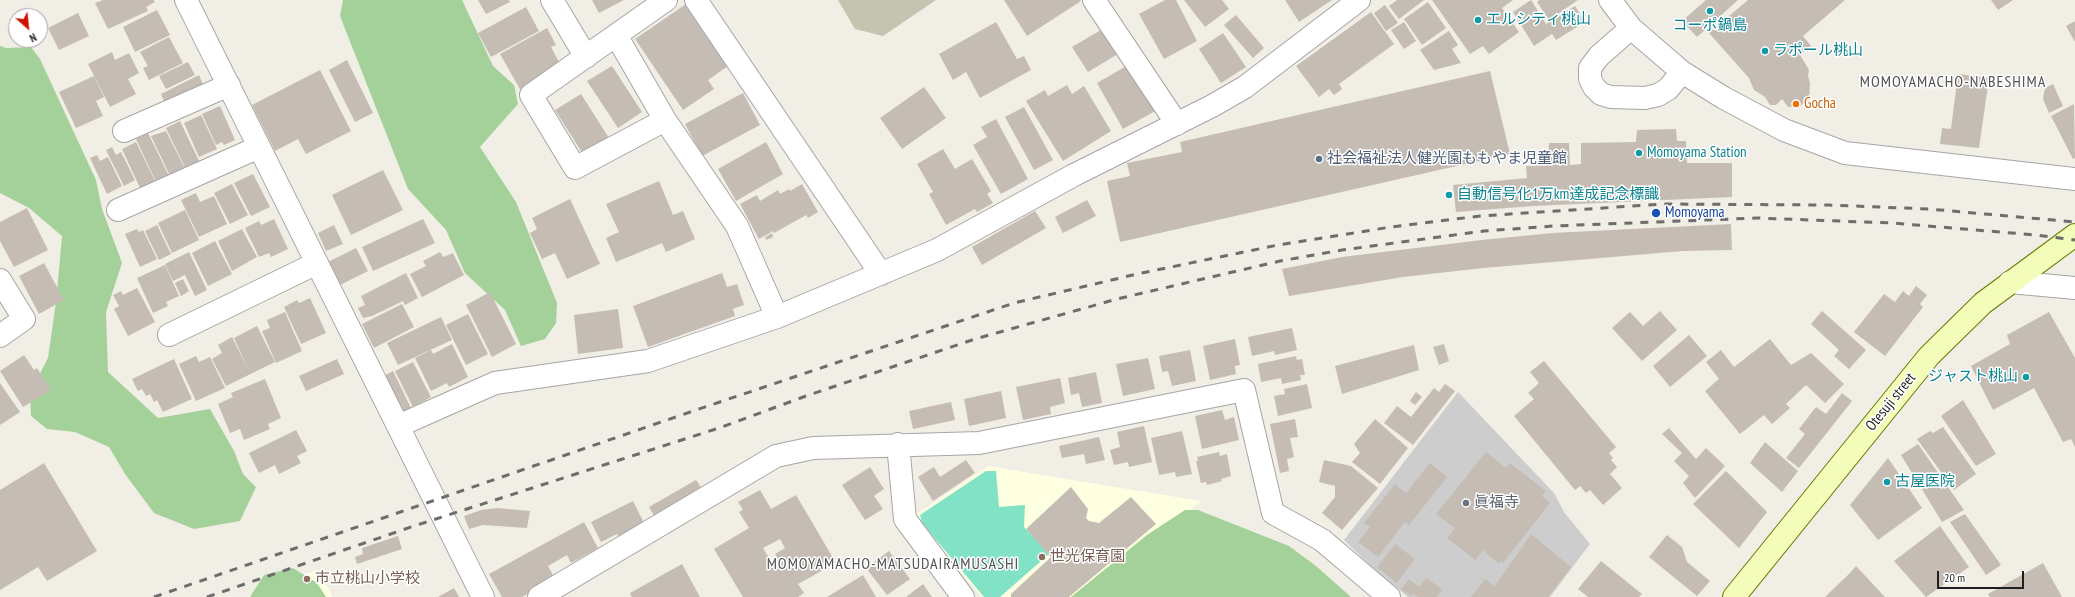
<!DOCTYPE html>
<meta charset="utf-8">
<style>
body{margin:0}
#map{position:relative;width:2075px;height:597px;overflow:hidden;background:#f0eee5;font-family:"PT Sans Narrow",sans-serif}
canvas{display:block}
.north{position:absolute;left:8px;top:8px;width:40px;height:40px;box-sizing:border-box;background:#fff;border:1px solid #a5a5a5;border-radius:50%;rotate:153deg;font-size:11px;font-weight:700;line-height:16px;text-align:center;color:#1f1f1f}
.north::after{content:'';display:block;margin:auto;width:14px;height:18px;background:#cf1200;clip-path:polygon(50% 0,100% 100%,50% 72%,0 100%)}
.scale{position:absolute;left:1937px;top:571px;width:87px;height:18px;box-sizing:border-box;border:2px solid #1f1f1f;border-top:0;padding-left:5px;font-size:12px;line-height:14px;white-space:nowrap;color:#1f1f1f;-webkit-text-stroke:3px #fff;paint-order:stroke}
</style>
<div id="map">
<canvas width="2075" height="597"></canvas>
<div class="north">N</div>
<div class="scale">20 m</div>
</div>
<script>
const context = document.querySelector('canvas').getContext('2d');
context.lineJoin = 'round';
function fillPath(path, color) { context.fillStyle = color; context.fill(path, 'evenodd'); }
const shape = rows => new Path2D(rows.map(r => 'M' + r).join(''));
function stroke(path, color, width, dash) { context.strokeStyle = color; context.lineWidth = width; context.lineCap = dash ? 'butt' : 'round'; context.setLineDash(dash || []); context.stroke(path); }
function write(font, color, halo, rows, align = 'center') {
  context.font = font + ' "PT Sans Narrow","Noto Sans JP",sans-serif'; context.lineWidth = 3; context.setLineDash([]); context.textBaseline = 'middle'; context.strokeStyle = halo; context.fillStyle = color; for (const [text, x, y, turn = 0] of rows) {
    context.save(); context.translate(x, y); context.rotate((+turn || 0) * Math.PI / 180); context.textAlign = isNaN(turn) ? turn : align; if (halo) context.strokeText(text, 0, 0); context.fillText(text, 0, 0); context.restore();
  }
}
fillPath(shape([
 [988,466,1201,501,1091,597,982,597,912,517],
 [316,570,329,589,332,597,247,597]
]), '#fcffe0');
fillPath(shape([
 [1458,392,1554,493,1564,512,1590,544,1550,597,1408,597,1375,570,1344,540]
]), '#cdcdcd');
fillPath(shape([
 [838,0,936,0,883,36,855,29]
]), '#c4c5b0');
fillPath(shape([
 [343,0,462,0,493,66,514,85,518,104,480,147,516,202,557,303,556,323,545,339,521,346,505,310,465,273,446,230,408,189,340,16],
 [0,46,6,48,31,47,40,59,96,180,102,209,122,263,106,312,108,372,158,418,210,409,234,451,243,474,256,487,240,521,194,529,154,513,125,474,109,447,75,432,47,429,31,416,30,393,48,358,56,302,62,236,29,208,0,193],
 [1185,510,1198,510,1289,546,1316,566,1351,597,1071,597,1147,535],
 [293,568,317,583,326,597,250,597,264,575]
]), '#a4d199');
fillPath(shape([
 [986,471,996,471,999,507,1025,505,1024,527,1049,554,1000,597,984,597,922,523,920,515]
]), '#81e2c5');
fillPath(shape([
 [103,0,154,0,155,2,146,7,148,11,108,29,95,3],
 [478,0,509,0,510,2,486,14],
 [592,0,624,0,599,13],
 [1004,0,1080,0,1081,1,1027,36],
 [1165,0,1176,0,1197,41,1164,59,1139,14],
 [1184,0,1222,0,1229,9,1205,27],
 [1285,0,1332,0,1299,22],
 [1397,0,1424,0,1399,19,1389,6],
 [1432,0,1513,0,1502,8,1519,32,1489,54,1483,46,1470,54],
 [1531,0,1546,24,1575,6,1585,22,1556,40,1552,34,1534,46,1513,12],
 [1539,0,1578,0,1549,20,1537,2],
 [1706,0,1738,0,1697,37,1682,21],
 [1748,0,1845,0,1803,36,1811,46,1800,55,1809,70,1808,76,1810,83,1809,100,1800,106,1788,107,1782,99,1776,105,1770,105,1765,97,1754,90,1749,78,1709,33],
 [1991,0,2013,0,1998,10],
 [1428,2,1446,28,1422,45,1404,19],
 [686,4,728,66,708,80,714,89,683,110,635,39],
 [1385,5,1398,23,1386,31,1374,13],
 [526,7,539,31,491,57,478,33],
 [157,10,170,35,135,52,123,27],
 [1371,12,1394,44,1339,84,1342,89,1334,95,1329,89,1319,97,1296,66],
 [78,13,89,36,59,50,48,28],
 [1236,15,1264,48,1253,58,1224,25],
 [2075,21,2075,42,2066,26],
 [996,22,1017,59,1024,56,1031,70,980,98,966,72,953,80,939,54],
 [1404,22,1416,41,1404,49,1391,30],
 [1106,27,1121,52,1088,72,1072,47],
 [547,28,556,45,551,47,559,62,546,70,549,75,521,91,500,54],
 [1449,31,1458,45,1452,49,1461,63,1434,70,1420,50],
 [1223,33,1246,67,1221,83,1199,49],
 [169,37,183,63,149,80,143,68,148,66,140,52],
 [112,52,115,60,129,53,139,73,128,79,136,94,110,107,88,64],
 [347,60,373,113,355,122,329,70],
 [188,62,195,75,166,89,159,76],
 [1130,64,1157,110,1123,129,1097,83],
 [612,66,642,112,618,128,587,81],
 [320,70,351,131,306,154,298,139,275,151,252,105],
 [1490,71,1510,154,1120,242,1107,181,1130,176,1127,163,1182,152,1180,142],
 [1958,74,1989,78,1979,148,1940,144,1942,128,1951,129],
 [199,75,204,87,166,106,161,94],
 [94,76,104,97,96,101,103,116,76,128,59,92],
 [2053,84,2063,106,2049,113,2043,99,2045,88],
 [1067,85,1072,94,1084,86,1111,131,1063,161,1026,101,1045,90,1048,96],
 [924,87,946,118,902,149,880,118],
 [743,93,760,125,702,156,685,124],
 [581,94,609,138,583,154,555,110],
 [2074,104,2075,158,2073,159,2051,116],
 [220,106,235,140,224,145,222,142,216,145,202,114],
 [1024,107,1053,160,1034,170,1005,117],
 [201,115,217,149,199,157,184,123],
 [996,119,1028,179,1001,194,973,145,987,137,981,127],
 [180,121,201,165,187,172,166,128],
 [1676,129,1677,141,1686,141,1687,163,1732,163,1732,197,1533,206,1456,212,1453,185,1527,178,1526,166,1548,165,1549,143,1569,143,1570,165,1581,164,1581,143,1636,142,1637,130],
 [166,131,187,173,172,180,151,136],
 [148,133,170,178,157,184,136,139],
 [136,142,155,181,140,188,122,149],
 [766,142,783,174,736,201,718,169],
 [112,147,116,155,121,152,135,180,124,186,106,150],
 [943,149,955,169,972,159,991,191,987,194,993,203,977,212,975,209,946,225,929,194,933,192,917,164],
 [97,155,100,161,108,157,122,186,107,194,90,158],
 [383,170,403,210,351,235,332,195],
 [253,174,270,207,251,216,234,183],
 [659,181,673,215,683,211,695,239,666,252,662,243,616,262,606,238,619,232,606,204],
 [232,184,248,215,230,224,214,193],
 [802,184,818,212,808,218,806,215,774,233,773,231,759,239,740,204,757,195,760,201,778,190,780,194,789,189,790,191],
 [196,193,200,202,214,196,227,224,199,237,181,200],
 [570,199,600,264,567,279,555,253,542,259,530,233,537,229,532,218],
 [1087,200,1096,216,1063,233,1055,217],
 [27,208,48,250,14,267,0,241,0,222],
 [185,210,199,240,172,253,158,223],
 [1035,211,1046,228,982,265,972,247],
 [274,219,288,249,271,257,269,253,259,257,245,228,259,221,261,225],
 [423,219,435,243,373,271,362,247],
 [1731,224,1732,250,1683,251,1483,268,1403,277,1289,296,1282,269,1342,257,1482,240,1552,233],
 [157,225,171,254,159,260,145,231],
 [334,225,343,244,326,251,318,233],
 [137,229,139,232,143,230,157,259,140,267,125,234],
 [242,229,257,257,232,271,218,241],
 [772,233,773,237,766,240,765,237],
 [215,241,232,274,208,286,192,253],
 [356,248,368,271,338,286,326,263],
 [189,252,207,290,195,296,185,275,173,281,165,264],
 [440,252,443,257,453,253,464,275,422,297,410,274,426,266,423,261],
 [44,263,64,300,39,314,19,276],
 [165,265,179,296,166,302,168,306,153,313,137,278],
 [406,273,418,298,405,305,403,301,372,316,363,318,358,308,365,305,361,296],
 [722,273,727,287,737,284,744,305,733,309,735,316,648,347,633,306],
 [183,279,189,291,181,296,175,283],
 [1916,286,1927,295,1920,304,1923,307,1885,356,1854,332,1884,294,1895,302,1903,291,1909,296],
 [137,288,155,322,128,336,114,309,119,306,113,295,121,291,123,295],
 [490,292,516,344,492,357,466,305],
 [310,298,326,333,301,344,284,307,297,300,299,303],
 [402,304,414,327,374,348,362,324],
 [618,309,623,348,578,354,574,315],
 [1660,311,1677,330,1642,361,1612,328,1630,312,1643,326],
 [1822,311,1866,350,1849,369,1834,356,1839,350,1811,324],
 [285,312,302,351,276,363,262,331,270,328,267,320],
 [2049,312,2075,358,2075,447,2071,439,2063,442,2034,388,1993,410,1971,366,2010,344,2007,335],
 [468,314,488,354,466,365,446,325],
 [441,317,452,340,398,365,387,343],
 [257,326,275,362,226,386,212,359,222,353,218,345,232,337,248,369,234,338],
 [1292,328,1297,350,1275,355,1274,351,1252,356,1248,337],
 [1689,335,1707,356,1670,387,1653,366],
 [1235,339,1240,365,1235,366,1236,374,1210,380,1203,346],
 [1770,339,1791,365,1811,353,1844,384,1825,403,1806,385,1786,404,1790,408,1772,424,1764,415,1740,434,1705,391,1719,379,1706,362,1721,350,1734,367],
 [452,344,468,377,449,387,447,383,431,391,415,358,431,350,433,354],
 [1444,344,1449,361,1439,365,1433,347],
 [1414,345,1419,370,1342,394,1335,366],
 [1190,350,1196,381,1172,386,1168,371,1162,372,1159,356],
 [24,355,34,370,37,368,51,390,23,407,0,371],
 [196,356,199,362,210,357,225,388,196,401,179,364],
 [1296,356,1297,360,1302,359,1305,375,1300,375,1301,380,1282,384,1281,378,1261,382,1258,364],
 [1148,358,1155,389,1123,396,1116,364],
 [174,359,192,399,163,412,157,400,154,402,150,394,146,396,142,389,138,391,132,379],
 [337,359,344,374,306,391,299,376],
 [1544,361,1616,447,1609,453,1613,458,1611,460,1617,467,1610,474,1622,488,1603,505,1590,490,1586,493,1580,486,1575,490,1514,416,1534,399,1528,393,1539,383,1530,372],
 [413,362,431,397,413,407,395,371],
 [393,371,411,408,397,415,378,379],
 [1096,372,1102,403,1082,407,1079,393,1071,395,1068,378],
 [1060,378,1065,403,1050,407,1051,414,1023,420,1016,387],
 [265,379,281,418,268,424,270,429,244,440,240,429,230,433,218,404,233,397,231,393],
 [0,383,20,412,0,425],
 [1307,384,1312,408,1278,416,1274,396,1285,394,1284,389],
 [1445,384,1455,391,1413,445,1384,423,1397,406,1411,417,1434,388,1439,392],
 [1001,391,1006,418,969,426,964,399],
 [1416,392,1422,397,1415,405,1410,401],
 [1842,393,1852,401,1799,468,1786,458,1805,434,1799,429,1816,407,1826,414],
 [1963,400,1996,454,1976,466,1941,416],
 [951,402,955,420,913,429,909,411],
 [1222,410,1225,420,1234,417,1239,440,1202,449,1195,416],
 [1295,419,1298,437,1290,438,1294,457,1287,459,1289,471,1280,473,1270,424],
 [1375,419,1408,448,1380,484,1352,462,1360,453,1354,444],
 [1144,426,1152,462,1129,467,1128,462,1114,465,1110,450,1120,447,1117,432],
 [1943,427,1976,474,1954,490,1917,439,1930,431,1933,433],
 [1669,428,1696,459,1706,448,1725,466,1695,498,1683,483,1689,476,1674,461,1682,453,1662,434],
 [296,430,307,451,297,456,301,463,279,474,275,465,259,473,249,453],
 [1182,431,1192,474,1176,477,1175,472,1159,475,1151,438],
 [1099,437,1105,460,1086,464,1084,454,1062,458,1059,446],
 [1765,442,1798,471,1782,492,1750,463],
 [1918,444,1964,510,1942,522,1901,455],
 [1219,452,1220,456,1227,454,1231,476,1221,479,1222,481,1207,485,1206,482,1201,483,1196,461,1198,461,1197,457],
 [1486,452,1506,468,1510,463,1546,491,1542,496,1550,503,1503,563,1501,561,1499,564,1483,550,1475,560,1447,538,1455,528,1436,514],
 [1888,458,1922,508,1878,540,1850,505],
 [966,460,975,473,933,501,918,477,934,467,940,477],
 [1324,460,1351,466,1378,488,1342,530,1322,513,1335,497,1335,486,1319,482],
 [44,463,97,551,47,581,38,567,0,590,0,490],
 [1430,463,1447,477,1409,525,1405,522,1378,557,1358,542,1370,527,1364,523,1395,484,1406,493],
 [870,467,884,489,874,496,883,509,865,520,842,485],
 [1726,471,1767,512,1739,548,1693,504],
 [696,480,704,492,656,519,649,507],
 [1071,487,1088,509,1086,518,1089,521,1099,523,1131,497,1156,524,1069,597,1011,597,1011,594,1051,557,1026,529],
 [760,490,771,509,796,495,836,563,798,584,804,593,798,597,743,597,714,549,749,528,739,512,743,510,738,502],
 [780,539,785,548,775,554,780,562,774,566,763,548],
 [633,501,645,525,619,538,617,534,601,542,591,522],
 [497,508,530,511,527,528,483,525,469,529,464,516,481,510],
 [1965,514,2001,565,1986,575,1950,522],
 [584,522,598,548,571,563,567,555,548,566,555,579,522,597,502,597,489,574],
 [1940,526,1969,567,1926,597,1894,561],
 [1531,534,1571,567,1548,597,1471,597,1485,579,1495,586],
 [1667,535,1682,547,1687,562,1710,581,1697,596,1649,557],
 [398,536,402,549,357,564,355,557,363,554,362,548],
 [1395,544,1415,559,1397,583,1377,567],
 [889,551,910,579,887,595,866,568],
 [1601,561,1642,594,1639,597,1588,597,1578,589],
 [2043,563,2062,597,1990,597,1988,594],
 [682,564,700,597,632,597,630,593],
 [1856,566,1885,597,1825,597,1849,574],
 [863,575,876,597,827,597],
 [1426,578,1442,589,1437,597,1418,597,1412,593,1411,596,1401,589,1409,579,1419,587],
 [923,584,932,597,906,597],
 [454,588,459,597,438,597]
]), '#c5bdb4');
const street = shape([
 [186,0,483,597],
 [552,0,586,57],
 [696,0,881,274],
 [1094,0,1177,124],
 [1610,0,1631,28,1682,72,1724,98,1784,130,1845,153,2075,179],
 [1631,28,1599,56,1590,68,1590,79,1594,87,1601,94,1611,97,1645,98,1658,95,1668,89,1682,72],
 [616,35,665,120,737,226,777,317],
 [665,120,575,168,531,95,666,0],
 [124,131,229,85],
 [118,210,259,147],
 [0,280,24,319,0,336],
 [2010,282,2075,288],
 [169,335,317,263],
 [398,426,495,383,648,361,777,317,937,250,1074,175,1212,106,1245,87,1359,0],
 [898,444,905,519,963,597],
 [539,597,776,456,813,448,979,443,1244,390,1273,513,1322,540,1389,597]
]);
const secondary = shape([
 [1734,597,1929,356,1983,303,2075,235]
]);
stroke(street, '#a6a6a6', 24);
stroke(secondary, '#647c01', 24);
stroke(street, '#fff', 22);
stroke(secondary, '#f3fcb8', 22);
stroke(shape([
 [154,597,696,410,1014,303,1137,274,1278,245,1391,227,1480,216,1664,204,1828,205,1929,209,2075,222],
 [207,597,414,526,719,428,806,396,975,339,1117,299,1280,261,1342,250,1484,231,1554,226,1757,218,1892,223,2036,235,2075,240]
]), '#6d6d6d', 3, [8, 8]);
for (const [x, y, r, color] of [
 [1710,11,4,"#0f9aa8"],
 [1478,20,4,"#0f9aa8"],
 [1765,51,4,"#0f9aa8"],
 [1796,104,4,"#e8710a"],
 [1639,153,4,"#0f9aa8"],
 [1319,159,4,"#5c6f8a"],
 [1449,195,4,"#0f9aa8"],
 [1656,213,5,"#1a4fb4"],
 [2026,377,4,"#0f9aa8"],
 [1887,482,4,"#0f9aa8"],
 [1466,503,4,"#6b7280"],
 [1042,557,4,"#8d6e63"],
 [307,579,4,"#8d6e63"]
]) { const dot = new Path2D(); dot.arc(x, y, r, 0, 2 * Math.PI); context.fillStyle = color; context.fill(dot); stroke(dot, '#fff', 1.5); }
write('15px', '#0d838f', '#fff', [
 ["エルシティ桃山",1486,20],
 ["コーポ鍋島",1710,26,"center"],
 ["ラポール桃山",1773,51],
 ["Momoyama Station",1647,153],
 ["自動信号化1万km達成記念標識",1457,195],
 ["ジャスト桃山",2018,377,"right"],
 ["古屋医院",1895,482]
], 'left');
write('15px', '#c56008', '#fff', [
 ["Gocha",1804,104]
], 'left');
write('15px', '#4e5e75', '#fff', [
 ["社会福祉法人健光園ももやま児童館",1327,159]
], 'left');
write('15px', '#164399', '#fff', [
 ["Momoyama",1665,213]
], 'left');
write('15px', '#1f1f1f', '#fff', [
 ["Otesuji street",1891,402,-51]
]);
write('15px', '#5b616d', '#fff', [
 ["眞福寺",1474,503]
], 'left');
write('15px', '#785e54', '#fff', [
 ["世光保育園",1050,557],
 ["市立桃山小学校",315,579]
], 'left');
context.letterSpacing = '1px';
write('16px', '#525252', '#fff', [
 ["MOMOYAMACHO-NABESHIMA",1953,82],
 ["MOMOYAMACHO-MATSUDAIRAMUSASHI",893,564]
]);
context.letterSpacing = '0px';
</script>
